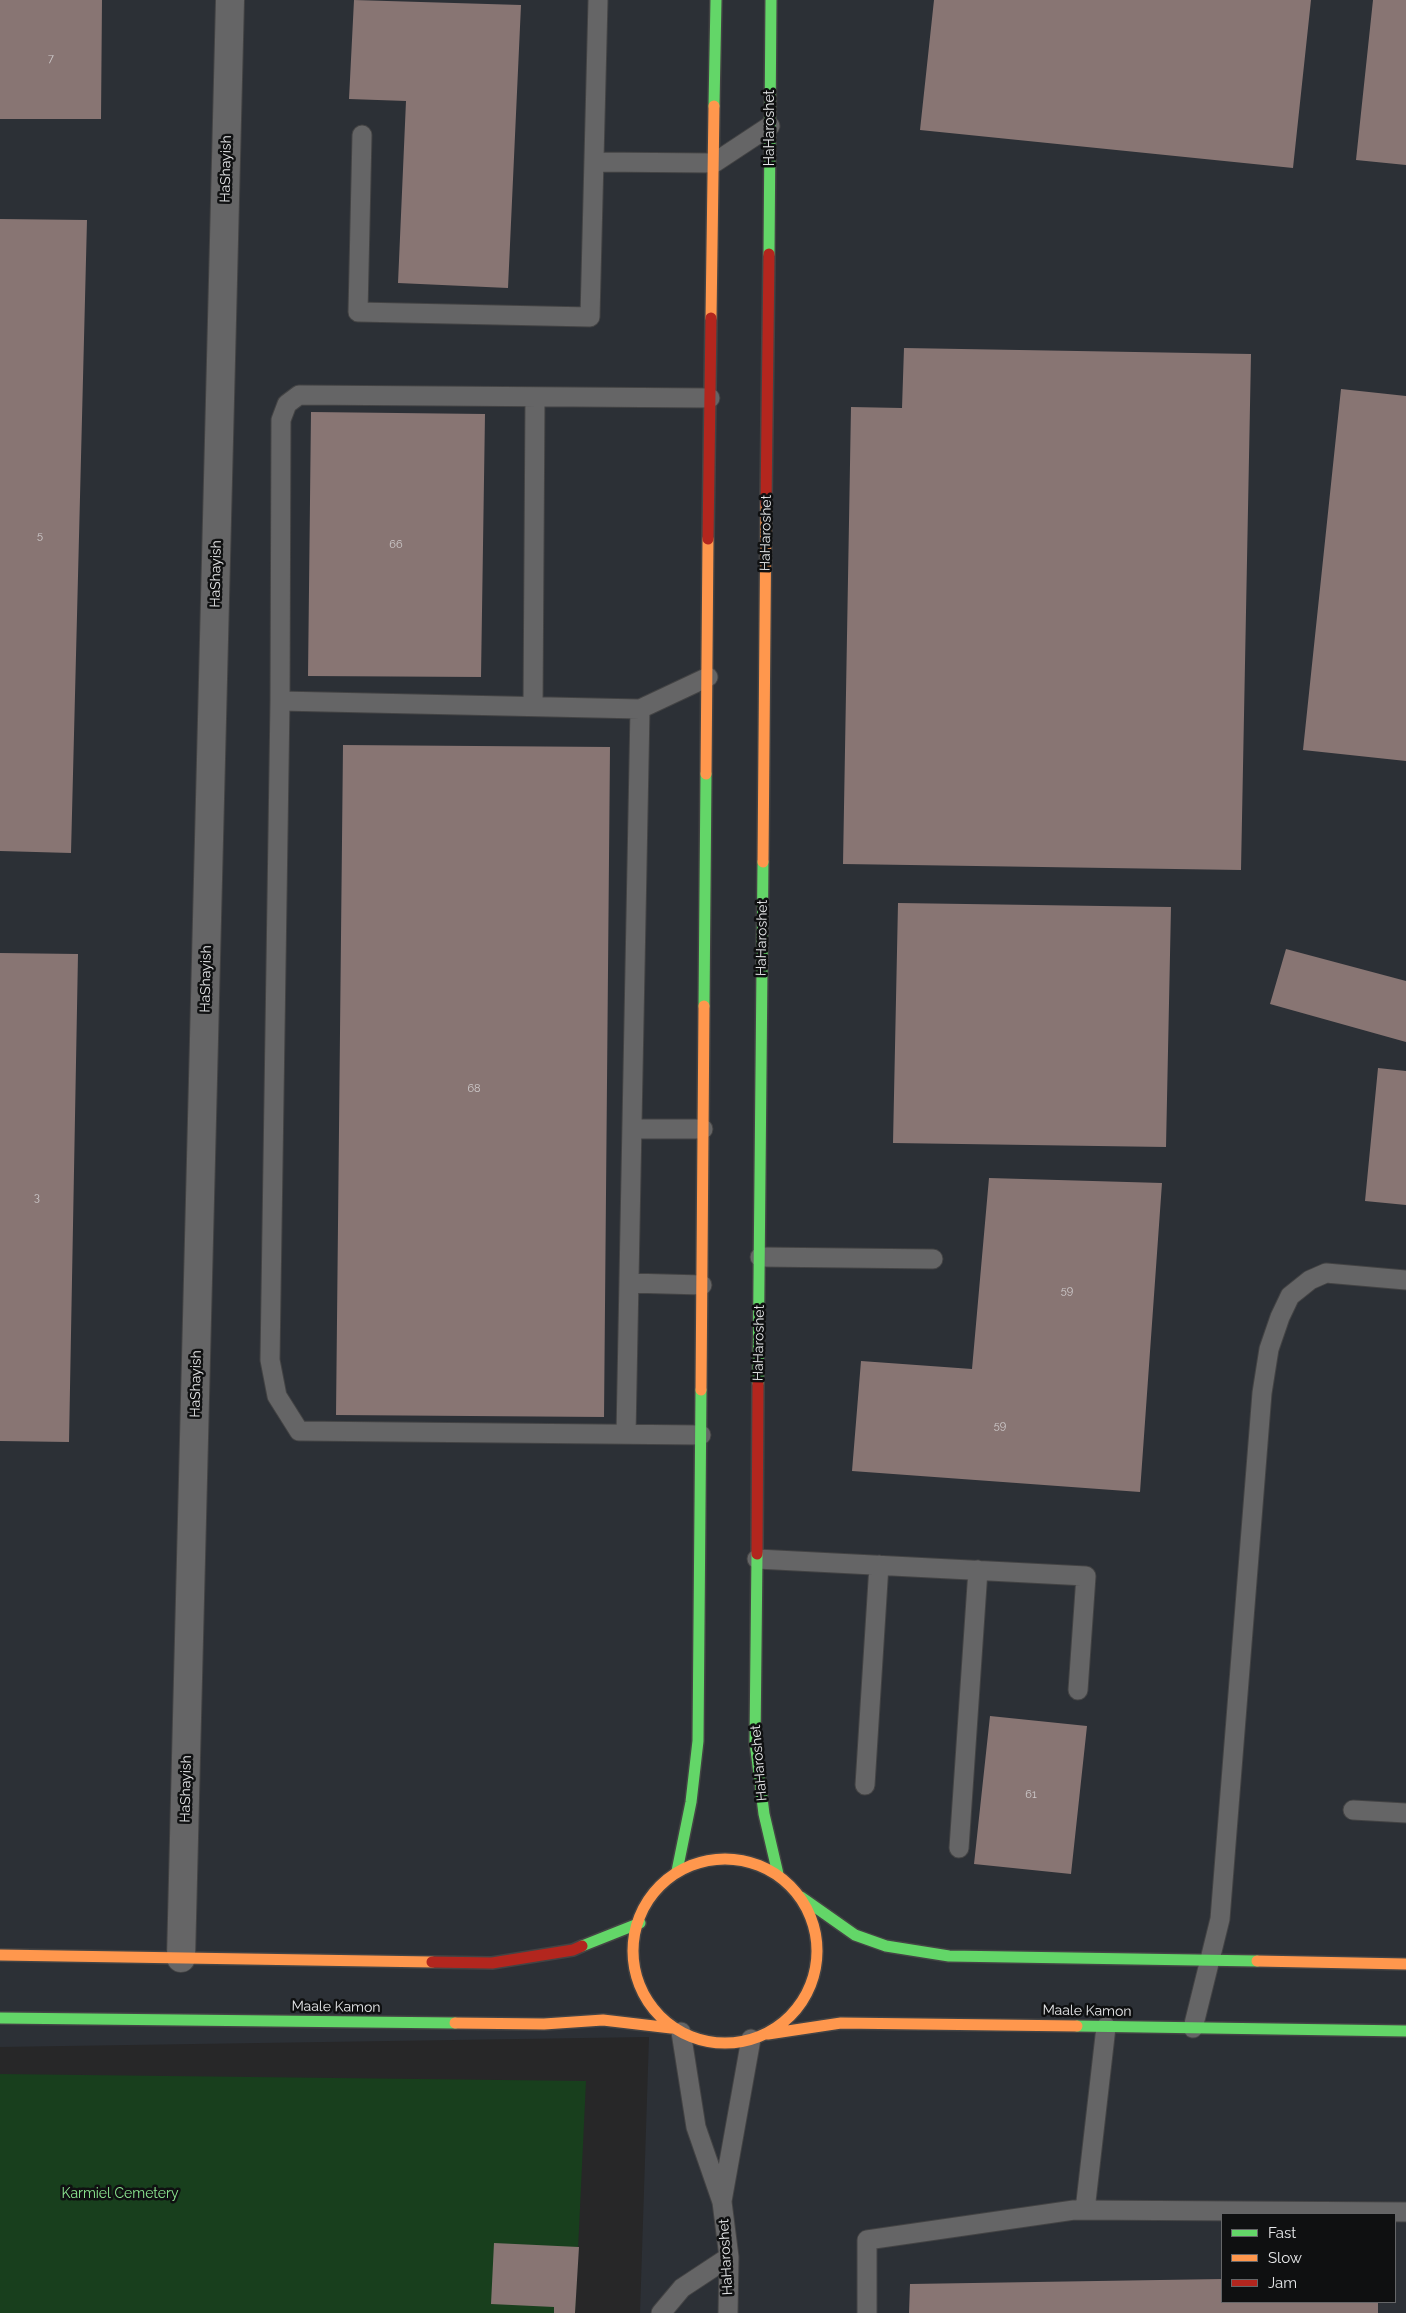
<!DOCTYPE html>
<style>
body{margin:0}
#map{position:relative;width:1406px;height:2313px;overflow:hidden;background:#272728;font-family:Raleway,sans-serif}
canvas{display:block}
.legend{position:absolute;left:1221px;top:2213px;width:175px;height:90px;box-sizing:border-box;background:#0f1011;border:1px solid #656668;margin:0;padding:6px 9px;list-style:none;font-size:15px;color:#e7e8ea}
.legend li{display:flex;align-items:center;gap:10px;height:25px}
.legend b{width:25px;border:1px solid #656668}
</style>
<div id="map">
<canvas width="1406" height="2313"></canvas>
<ul class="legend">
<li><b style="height:6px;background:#63d668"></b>Fast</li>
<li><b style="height:6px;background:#ff974d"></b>Slow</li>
<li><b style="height:6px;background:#b3261e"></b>Jam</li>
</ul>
</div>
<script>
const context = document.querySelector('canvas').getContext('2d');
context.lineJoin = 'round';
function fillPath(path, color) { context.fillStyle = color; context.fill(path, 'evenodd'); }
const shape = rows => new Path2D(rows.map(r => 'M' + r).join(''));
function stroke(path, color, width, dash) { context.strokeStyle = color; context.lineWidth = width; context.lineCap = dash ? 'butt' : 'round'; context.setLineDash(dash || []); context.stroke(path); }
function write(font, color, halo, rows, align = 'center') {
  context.font = font + ' Raleway,sans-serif'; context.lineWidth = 5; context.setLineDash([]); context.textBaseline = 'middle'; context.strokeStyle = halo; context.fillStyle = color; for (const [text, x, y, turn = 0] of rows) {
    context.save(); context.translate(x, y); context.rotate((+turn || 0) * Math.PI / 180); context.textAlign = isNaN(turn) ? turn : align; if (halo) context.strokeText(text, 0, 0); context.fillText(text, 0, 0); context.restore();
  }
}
fillPath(shape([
 [0,0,1406,0,1406,2313,640,2313,649,2037,0,2047],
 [1222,2214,1395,2214,1395,2302,1222,2302]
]), '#2c3036');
fillPath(shape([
 [0,2074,586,2081,575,2313,0,2313]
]), '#183f1d');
fillPath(shape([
 [0,0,102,0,101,119,0,119],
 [354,0,521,5,508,288,398,283,406,101,349,99],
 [934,0,1311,0,1293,168,920,130],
 [1373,0,1406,0,1406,165,1356,160],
 [0,219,87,220,71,853,0,851],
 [904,348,1251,354,1241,870,843,864,851,407,902,408],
 [1341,389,1406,396,1406,761,1303,750],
 [311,412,485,414,481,677,308,676],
 [343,745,610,747,604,1417,336,1415],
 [898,903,1171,907,1166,1147,893,1143],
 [1286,949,1406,981,1406,1042,1270,1004],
 [0,953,78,954,69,1442,0,1441],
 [1378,1068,1406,1071,1406,1205,1365,1201],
 [989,1178,1162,1183,1140,1492,852,1471,861,1361,972,1369],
 [990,1716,1087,1726,1071,1874,974,1864],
 [494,2243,579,2247,575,2313,554,2313,554,2307,491,2304],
 [1222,2279,1222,2302,1378,2302,1378,2313,909,2313,910,2284]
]), '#887573');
const lane = shape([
 [362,135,358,312,590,317,598,0],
 [594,162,714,163,770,126],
 [708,677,640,709,280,701,281,420,287,404,299,395,710,398],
 [280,701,270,1360,277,1396,299,1431,701,1435],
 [533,706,535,397],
 [633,1129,703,1129],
 [760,1257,933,1259],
 [629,1283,702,1285],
 [626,1434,640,709],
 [757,1559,1086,1576,1078,1690],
 [865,1785,879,1565],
 [1353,1810,1406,1813],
 [959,1848,978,1570],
 [1193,2028,1220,1919,1262,1393,1269,1349,1280,1317,1290,1296,1310,1280,1326,1273,1406,1280],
 [681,2032,696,2127,722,2202,729,2257,728,2313],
 [722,2201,751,2039],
 [1085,2210,1106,2027],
 [661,2313,682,2288,729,2257],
 [867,2313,867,2240,1074,2210,1406,2212]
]);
const street = shape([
 [181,1958,230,0]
]);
const fast = shape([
 [714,106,716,0],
 [769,254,771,0],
 [704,1006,706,774],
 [758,1383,763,862],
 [757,1554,755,1742,764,1814,778,1874],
 [677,1871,691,1802,698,1741,701,1390],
 [801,1897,855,1935,886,1946,949,1956,1257,1961],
 [582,1946,640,1923],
 [0,2018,455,2023],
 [1077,2026,1406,2031]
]);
const slow = shape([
 [711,318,714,106],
 [706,774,708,539],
 [763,862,766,504],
 [701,1390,704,1006],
 '633 1951a92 92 0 1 1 184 0a92 92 0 1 1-184 0Z',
 [0,1955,432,1962],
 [1257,1961,1406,1964],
 [455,2023,544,2024,603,2020,671,2028],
 [768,2034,841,2023,1077,2026]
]);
const jam = shape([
 [766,504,769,254],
 [708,539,711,318],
 [757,1554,758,1383],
 [432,1962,492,1963,573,1950,582,1946]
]);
stroke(lane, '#434344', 21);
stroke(street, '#434344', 30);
stroke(fast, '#434344', 14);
stroke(slow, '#434344', 14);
stroke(jam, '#434344', 14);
stroke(lane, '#656566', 19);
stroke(street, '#656566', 28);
stroke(fast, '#63d668', 11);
stroke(slow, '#ff974d', 11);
stroke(jam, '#b3261e', 11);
write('11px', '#cfcbcc', null, [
 ["7",51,59],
 ["5",40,536],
 ["66",396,545],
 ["68",474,1089],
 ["3",37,1198],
 ["59",1067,1291],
 ["59",1000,1426],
 ["61",1031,1795]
]);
write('14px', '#e7e8ea', '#0f1011', [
 ["HaHaroshet",770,128,-90],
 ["HaShayish",226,169,-89],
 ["HaHaroshet",766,533,-89],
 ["HaShayish",216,574,-89],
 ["HaHaroshet",762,938,-89],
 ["HaShayish",206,979,-89],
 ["HaHaroshet",759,1343,-89],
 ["HaShayish",196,1384,-89],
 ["HaHaroshet",759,1763,-95],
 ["HaShayish",186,1789,-89],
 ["Maale Kamon",336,2007,1],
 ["Maale Kamon",1087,2011,1],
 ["HaHaroshet",726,2257,-93]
]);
write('14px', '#8ee992', '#0f1011', [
 ["Karmiel Cemetery",120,2194]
]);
</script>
